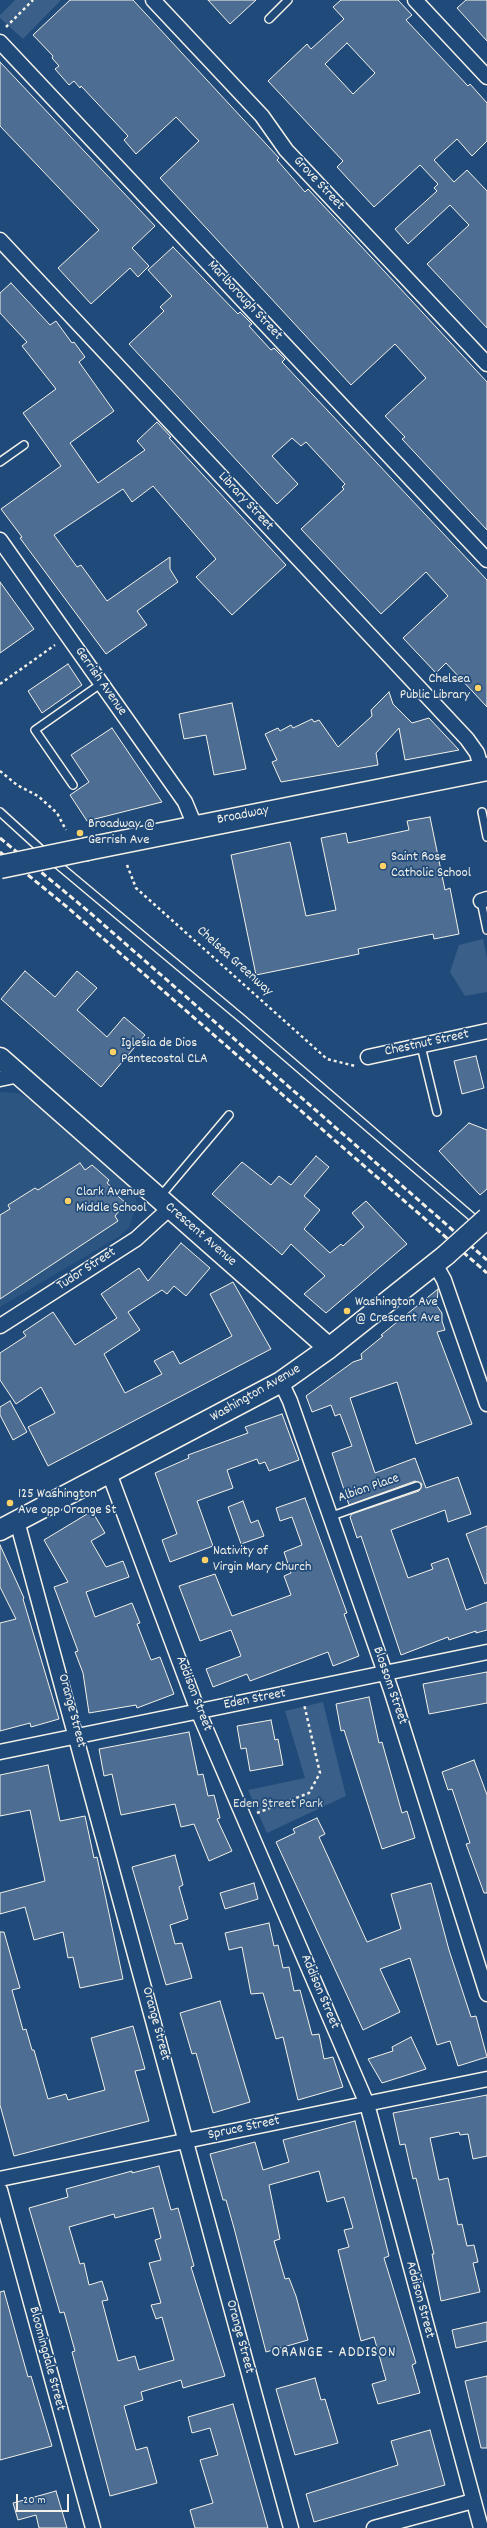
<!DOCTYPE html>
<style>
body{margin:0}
#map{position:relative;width:487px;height:2528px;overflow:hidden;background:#1f4a7a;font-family:Dekko,sans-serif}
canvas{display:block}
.scale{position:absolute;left:16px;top:2494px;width:53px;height:18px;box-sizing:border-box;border:2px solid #f4f1e8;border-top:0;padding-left:5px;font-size:12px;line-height:14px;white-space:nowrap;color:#f4f1e8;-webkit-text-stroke:3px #1f4a7a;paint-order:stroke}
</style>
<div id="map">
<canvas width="487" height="2528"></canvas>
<div class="scale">20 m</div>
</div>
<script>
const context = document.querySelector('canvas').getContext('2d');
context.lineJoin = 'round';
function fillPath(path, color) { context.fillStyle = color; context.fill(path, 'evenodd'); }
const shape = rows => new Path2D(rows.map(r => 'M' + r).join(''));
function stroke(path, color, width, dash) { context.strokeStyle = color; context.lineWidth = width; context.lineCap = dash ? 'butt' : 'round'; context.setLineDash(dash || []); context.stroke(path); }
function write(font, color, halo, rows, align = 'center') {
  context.font = font + ' Dekko,sans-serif'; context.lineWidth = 3.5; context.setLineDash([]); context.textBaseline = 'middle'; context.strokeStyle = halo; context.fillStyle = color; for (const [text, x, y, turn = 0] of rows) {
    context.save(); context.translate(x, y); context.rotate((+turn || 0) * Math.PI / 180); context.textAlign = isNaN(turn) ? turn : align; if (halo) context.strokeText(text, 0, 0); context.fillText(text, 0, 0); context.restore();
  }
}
fillPath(shape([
 [0,1092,18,1093,31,1100,134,1190,137,1205,129,1227,120,1236,0,1307]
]), '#2d5581');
fillPath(shape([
 [15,0,61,0,23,39,0,18,0,15],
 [483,939,487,958,487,992,465,996,450,972,459,945],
 [323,1702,346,1796,267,1833,248,1790,305,1778,285,1711]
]), '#3a5f88');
const building = shape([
 [70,0,133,0,279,158,277,160,305,192,308,189,487,382,487,530,402,439,405,437,385,416,426,378,395,344,351,385,160,178,199,141,176,117,136,154,124,140,128,136,81,86,80,88,74,81,69,85,55,69,59,66,52,58,53,56,33,35,70,0],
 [208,0,256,0,230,24,208,0],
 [341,0,398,0,412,15,406,20,468,86,470,84,487,103,487,141,472,156,457,139,434,160,454,182,467,170,487,191,487,328,427,264,469,225,450,205,408,244,395,229,437,191,434,188,438,184,420,165,374,207,337,167,343,161,268,81,307,44,311,49,344,19,333,7,341,0],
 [347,43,375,73,353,94,325,64,347,43],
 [466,0,487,0,487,41,457,8,466,0],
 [0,62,155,226,132,248,149,266,138,277,130,268,91,304,58,268,99,230,0,126,0,62],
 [173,247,238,314,240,312,252,324,249,326,271,350,274,348,285,359,282,362,487,580,487,707,446,663,436,673,403,638,448,596,426,572,381,614,301,529,344,489,342,487,345,484,306,442,301,446,292,438,272,456,298,484,277,504,129,344,164,311,160,307,172,296,148,270,173,247],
 [11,283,50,325,56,321,72,343,74,342,85,357,79,362,114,411,70,443,98,483,145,450,137,441,157,422,171,437,169,438,286,565,232,615,196,577,216,559,153,486,132,502,123,489,54,535,77,567,81,565,107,601,170,557,170,569,178,582,137,611,147,625,106,654,20,538,22,537,1,509,61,466,23,413,56,389,22,346,27,342,0,313,0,293,11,283],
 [0,582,34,629,0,653,0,582],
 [68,664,82,685,42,713,28,691,68,664],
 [389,692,393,704,412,723,429,718,459,750,405,760,399,728,376,753,378,765,281,782,272,762,277,760,265,734,278,728,280,731,291,725,293,728,312,719,314,722,319,720,338,747,372,716,371,710,389,692],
 [232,703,246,769,214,775,206,735,184,739,179,714,232,703],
 [112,728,162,802,87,821,70,795,89,782,71,755,112,728],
 [430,817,445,890,450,888,459,934,434,939,433,934,358,949,359,954,256,975,231,855,290,842,306,916,336,910,321,838,346,833,348,843,409,830,407,821,430,817],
 [25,971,55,997,77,971,97,988,77,1010,107,1037,124,1017,145,1035,101,1087,1,999,25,971],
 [476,1056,484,1088,462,1094,454,1061,476,1056],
 [469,1123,487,1130,487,1189,480,1195,439,1151,469,1123],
 [316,1156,329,1167,304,1196,320,1210,304,1229,330,1253,341,1244,343,1246,364,1227,352,1213,366,1201,407,1244,326,1313,304,1294,325,1276,291,1244,282,1255,212,1194,242,1162,271,1185,279,1176,291,1185,316,1156],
 [80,1163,85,1170,92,1165,109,1180,107,1183,115,1190,113,1192,126,1203,115,1216,118,1221,0,1299,0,1215,10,1209,8,1205,35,1188,38,1190,80,1163],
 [181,1243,210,1268,186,1296,174,1286,167,1294,162,1290,128,1312,140,1330,104,1354,125,1393,162,1374,154,1361,173,1351,180,1364,232,1336,210,1294,233,1282,271,1349,48,1466,28,1427,55,1413,41,1387,16,1404,0,1380,0,1353,26,1336,23,1332,53,1312,75,1345,117,1318,101,1294,139,1268,148,1281,181,1243],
 [438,1289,437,1306,442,1313,442,1321,445,1330,437,1332,472,1424,416,1444,397,1382,350,1398,375,1473,415,1458,426,1488,458,1477,471,1514,448,1522,445,1510,391,1530,408,1578,433,1569,431,1564,448,1558,466,1610,487,1602,487,1630,476,1633,476,1631,449,1640,448,1637,401,1655,361,1536,357,1538,350,1517,352,1514,419,1491,422,1484,415,1481,349,1505,332,1453,352,1446,340,1414,335,1416,331,1405,312,1412,306,1396,353,1362,362,1359,361,1354,383,1336,381,1335,438,1289],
 [10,1401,27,1432,13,1440,0,1415,0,1407,10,1401],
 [282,1414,299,1460,269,1471,265,1462,259,1464,257,1459,227,1470,233,1488,197,1501,213,1546,170,1562,162,1540,177,1534,155,1473,189,1458,188,1455,248,1433,245,1427,282,1414],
 [305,1498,347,1613,344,1614,359,1656,333,1666,328,1652,250,1681,247,1674,213,1687,206,1669,241,1656,231,1630,200,1641,179,1586,215,1574,232,1616,291,1595,284,1576,291,1573,284,1552,302,1545,292,1517,280,1521,276,1508,305,1498],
 [243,1501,251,1523,258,1520,264,1536,241,1544,228,1507,243,1501],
 [92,1511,105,1533,91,1541,106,1567,123,1561,129,1577,86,1592,95,1617,132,1603,140,1623,137,1624,151,1660,160,1657,174,1694,137,1708,136,1705,89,1713,83,1673,75,1652,78,1651,54,1587,68,1582,44,1540,92,1511],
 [487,1526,487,1583,485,1584,466,1534,487,1526],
 [0,1545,24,1598,23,1599,59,1719,31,1727,30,1723,0,1731,0,1623,16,1619,0,1587,0,1545],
 [487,1672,487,1703,429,1714,423,1684,487,1672],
 [369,1697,379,1743,382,1742,402,1813,407,1811,415,1838,382,1849,344,1730,341,1731,336,1704,369,1697],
 [271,1720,275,1740,278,1739,283,1765,250,1771,246,1748,241,1749,237,1726,271,1720],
 [189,1732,198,1775,203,1774,208,1796,214,1795,220,1818,217,1819,232,1851,209,1861,194,1824,181,1827,175,1804,121,1815,112,1774,104,1776,99,1749,189,1732],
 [474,1760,487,1795,487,1893,484,1893,466,1844,470,1843,452,1789,448,1790,442,1772,474,1760],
 [48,1765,60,1821,85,1816,94,1858,97,1857,123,1979,80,1988,73,1957,68,1958,63,1932,34,1940,25,1907,0,1914,0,1893,45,1881,30,1810,0,1816,0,1775,48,1765],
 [317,1818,325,1834,319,1837,367,1942,401,1929,391,1894,431,1883,449,1950,471,2017,476,2016,487,2057,458,2066,450,2041,437,2045,410,1958,380,1969,400,2012,363,2030,276,1842,295,1833,293,1829,317,1818],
 [175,1855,183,1885,179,1887,188,1919,170,1925,175,1944,182,1943,192,1978,166,1985,132,1867,175,1855],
 [254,1883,258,1899,225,1909,220,1893,254,1883],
 [269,1923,274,1946,278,1945,283,1968,289,1967,294,1991,300,1990,312,2035,319,2034,324,2059,333,2057,343,2087,298,2100,283,2037,276,2039,263,1993,251,1994,242,1947,229,1950,225,1933,269,1923],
 [0,1932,4,1932,20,1988,12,1990,23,2030,26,2029,32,2050,34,2050,48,2099,66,2094,68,2100,105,2090,91,2038,133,2026,145,2069,135,2071,149,2121,14,2156,0,2105,0,1932],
 [220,2001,250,2102,213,2113,196,2053,192,2054,180,2013,220,2001],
 [411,2037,426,2069,382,2083,368,2059,393,2051,392,2047,411,2037],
 [487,2095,487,2156,473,2159,468,2134,460,2135,459,2132,430,2138,439,2180,448,2178,458,2225,462,2224,467,2246,474,2245,478,2262,473,2263,480,2292,441,2301,432,2254,434,2254,416,2178,413,2179,405,2144,400,2145,393,2113,487,2095],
 [355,2121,389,2256,384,2258,416,2363,412,2365,420,2393,378,2404,372,2384,386,2380,374,2337,361,2341,338,2250,349,2247,344,2230,353,2228,344,2197,327,2202,319,2171,269,2185,280,2239,274,2241,285,2279,289,2278,296,2296,308,2340,266,2352,234,2228,226,2200,223,2200,210,2154,255,2142,263,2170,289,2162,283,2140,355,2121],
 [159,2166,171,2210,178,2208,194,2266,191,2267,225,2376,183,2388,181,2380,141,2392,143,2400,124,2406,136,2450,147,2447,157,2483,110,2496,72,2352,75,2351,64,2312,60,2313,29,2208,68,2197,66,2189,132,2171,132,2173,159,2166],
 [153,2208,161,2238,155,2240,161,2260,149,2263,161,2303,151,2305,156,2319,162,2317,174,2360,139,2370,135,2356,118,2361,102,2301,108,2300,102,2281,89,2285,84,2263,80,2264,69,2227,114,2214,115,2218,153,2208],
 [4,2291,28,2377,31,2376,52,2446,0,2460,0,2292,4,2291],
 [487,2322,487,2341,456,2348,452,2330,487,2322],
 [487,2376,487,2448,481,2448,465,2381,487,2376],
 [315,2378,321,2400,325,2399,338,2443,295,2455,276,2389,315,2378],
 [233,2404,268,2528,195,2528,190,2510,213,2503,200,2460,218,2455,210,2428,192,2433,188,2417,233,2404],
 [430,2430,445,2485,314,2522,306,2494,398,2465,391,2441,430,2430],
 [56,2491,67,2528,39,2528,36,2515,18,2520,13,2503,56,2491]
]);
fillPath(building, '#4d6e92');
stroke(building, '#f4f1e8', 1);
const lane = shape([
 [269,19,288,0],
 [0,462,24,445],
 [73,785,35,730,102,683],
 [0,812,57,864,241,1018,479,1223],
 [482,812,487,837],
 [481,901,487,930],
 [421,1046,437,1112],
 [159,1198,229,1115],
 [329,1517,417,1486]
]);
const street = shape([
 [153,0,262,116,286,150,487,364],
 [415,0,487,77],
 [0,42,487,560],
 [0,240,467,739,477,753,482,770],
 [0,540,185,802,195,826],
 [481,901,487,899],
 [368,1057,487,1031],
 [0,1079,19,1075],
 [435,1264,444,1280,487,1404],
 [0,1326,136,1239,170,1208],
 [281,1382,290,1401,391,1690,487,1994],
 [109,1473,198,1711,367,2104,481,2528],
 [17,1521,291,2528],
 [0,1752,487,1652],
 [0,2179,487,2079],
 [0,2190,93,2528],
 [374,2528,473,2501]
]);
const secondary = shape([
 [0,1058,329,1348],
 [0,1530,281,1382,329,1348,446,1255]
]);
const primary = shape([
 [87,849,487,769]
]);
stroke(lane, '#f4f1e8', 10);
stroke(street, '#f4f1e8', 17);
stroke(secondary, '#f4f1e8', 23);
stroke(primary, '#f4f1e8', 25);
stroke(shape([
 [6,27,33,0],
 [0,684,55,645],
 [0,771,17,785,38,796,57,813,66,830],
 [127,865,136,888,327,1059,355,1066],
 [257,1813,309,1793,320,1773,304,1704]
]), '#f4f1e8', 2.5, [3, 3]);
stroke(lane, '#1f4a7a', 7);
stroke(street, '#1f4a7a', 14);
stroke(secondary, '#1f4a7a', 20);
stroke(primary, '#1f4a7a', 22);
stroke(shape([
 [0,838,88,911,487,1260],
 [0,852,67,907,487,1273]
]), '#f4f1e8', 3, [6, 3]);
const secondaryBridge = shape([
 [446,1255,487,1218]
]);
const primaryBridge = shape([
 [0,867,87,849]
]);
stroke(secondaryBridge, '#f4f1e8', 23, []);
stroke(primaryBridge, '#f4f1e8', 25, []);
stroke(secondaryBridge, '#1f4a7a', 20);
stroke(primaryBridge, '#1f4a7a', 22);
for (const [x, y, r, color] of [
 [478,688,4,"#ffd166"],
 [80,833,4,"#ffd166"],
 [383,866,4,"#ffd166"],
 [113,1052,4,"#ffd166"],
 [68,1201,4,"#ffd166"],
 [347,1311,4,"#ffd166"],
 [10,1503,4,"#ffd166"],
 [205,1560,4,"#ffd166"]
]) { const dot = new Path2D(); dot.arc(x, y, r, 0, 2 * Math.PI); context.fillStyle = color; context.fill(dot); stroke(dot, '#1f4a7a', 1.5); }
write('14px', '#f4f1e8', '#1f4a7a', [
 ["Grove Street",318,184,47],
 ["Marlborough Street",244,301,47],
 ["Library Street",245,502,47],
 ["Gerrish Avenue",100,682,55],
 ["Broadway",243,816,-11],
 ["Chelsea Greenway",234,962,42],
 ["Chestnut Street",427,1044,-12],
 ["Crescent Avenue",200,1235,41],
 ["Tudor Street",87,1270,-33],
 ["Washington Avenue",256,1394,-30],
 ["Albion Place",369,1489,-19],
 ["Blossom Street",389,1686,71],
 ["Addison Street",193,1694,69],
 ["Eden Street",255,1700,-11],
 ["Orange Street",71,1711,75],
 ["Addison Street",319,1992,67],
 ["Orange Street",155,2024,75],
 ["Spruce Street",244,2129,-12],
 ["Addison Street",419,2300,75],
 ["Orange Street",239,2337,75],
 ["Bloomingdale Street",46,2359,75]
]);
write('14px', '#f4f1e8', '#1f4a7a', [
 ["Chelsea",470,680,"right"],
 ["Public Library",470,696,"right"],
 ["Broadway @",88,825],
 ["Gerrish Ave",88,841],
 ["Saint Rose",391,858],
 ["Catholic School",391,874],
 ["Iglesia de Dios",121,1044],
 ["Pentecostal CLA",121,1060],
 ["Clark Avenue",76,1193],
 ["Middle School",76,1209],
 ["Washington Ave",355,1303],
 ["@ Crescent Ave",355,1319],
 ["125 Washington",18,1495],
 ["Ave opp Orange St",18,1511],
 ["Nativity of",213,1552],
 ["Virgin Mary Church",213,1568]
], 'left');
write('14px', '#e1e2de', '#1f4a7a', [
 ["Eden Street Park",278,1805]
]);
context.letterSpacing = '1px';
write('15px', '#f4f1e8', '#1f4a7a', [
 ["ORANGE - ADDISON",334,2354]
]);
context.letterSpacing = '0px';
</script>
